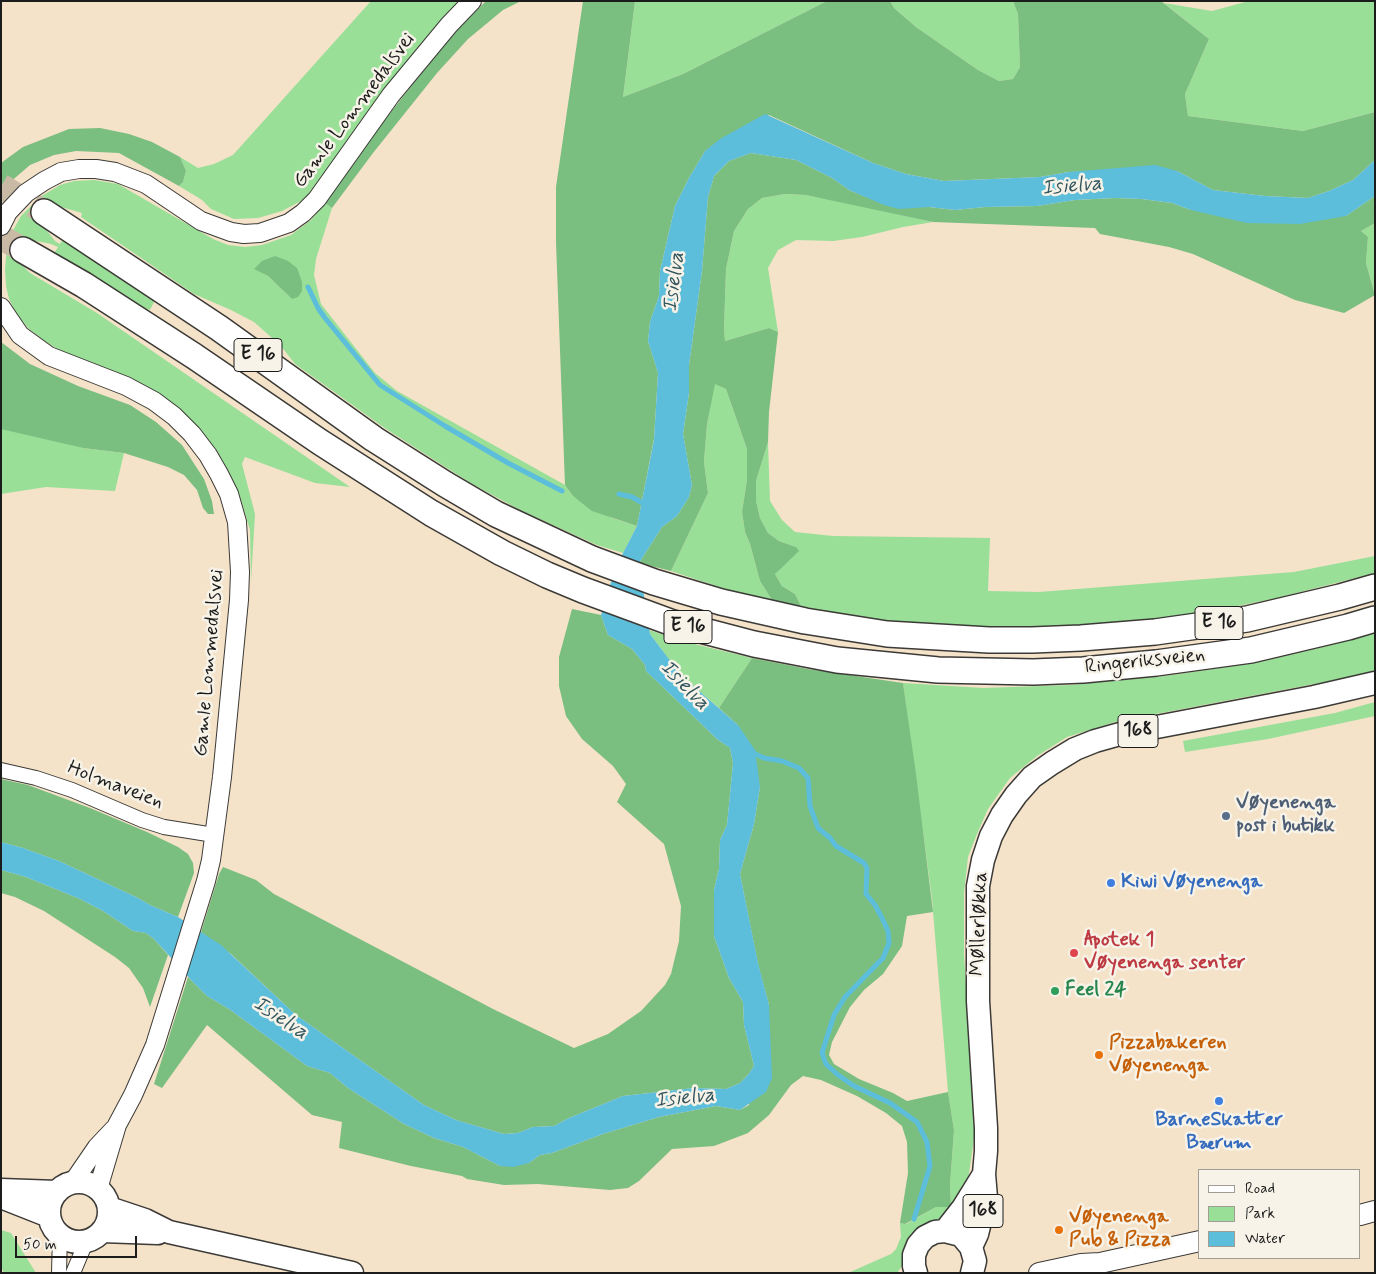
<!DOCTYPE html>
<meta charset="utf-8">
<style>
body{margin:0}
#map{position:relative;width:1376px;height:1274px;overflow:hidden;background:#f4e2c9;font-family:Mynerve,sans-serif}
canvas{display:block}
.frame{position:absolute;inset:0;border:2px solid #1c1c1c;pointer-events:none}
.legend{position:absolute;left:1198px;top:1169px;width:162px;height:90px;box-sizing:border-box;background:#f7f3e8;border:1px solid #9f9d96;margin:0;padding:6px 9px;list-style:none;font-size:15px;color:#1c1c1c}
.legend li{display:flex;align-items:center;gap:10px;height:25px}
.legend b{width:25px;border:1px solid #9f9d96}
.scale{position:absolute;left:15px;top:1236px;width:122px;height:22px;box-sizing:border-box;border:2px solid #1c1c1c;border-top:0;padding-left:6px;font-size:15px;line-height:18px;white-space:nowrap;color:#1c1c1c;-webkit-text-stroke:4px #f7f3e8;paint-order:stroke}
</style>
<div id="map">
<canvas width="1376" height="1274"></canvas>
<div class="frame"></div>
<ul class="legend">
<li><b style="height:6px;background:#fff"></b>Road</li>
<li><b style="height:14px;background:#99df98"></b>Park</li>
<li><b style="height:14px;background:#5cbeda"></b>Water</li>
</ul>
<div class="scale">50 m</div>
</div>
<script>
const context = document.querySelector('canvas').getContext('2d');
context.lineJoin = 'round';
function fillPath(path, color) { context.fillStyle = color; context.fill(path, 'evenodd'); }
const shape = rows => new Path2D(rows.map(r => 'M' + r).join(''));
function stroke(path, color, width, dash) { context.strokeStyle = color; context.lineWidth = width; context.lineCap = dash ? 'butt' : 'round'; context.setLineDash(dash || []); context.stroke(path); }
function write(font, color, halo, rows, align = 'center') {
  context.font = font + ' Mynerve,sans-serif'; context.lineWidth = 5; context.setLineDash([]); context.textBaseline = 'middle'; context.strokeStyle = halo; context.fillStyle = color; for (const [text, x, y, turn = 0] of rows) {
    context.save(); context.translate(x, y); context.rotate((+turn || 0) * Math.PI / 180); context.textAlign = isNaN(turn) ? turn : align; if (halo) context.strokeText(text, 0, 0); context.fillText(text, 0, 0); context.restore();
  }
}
fillPath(shape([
 [371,1,466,1,406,64,311,192,303,200,282,211,258,218,234,219,211,209,202,200,179,186,183,182,186,171,180,157,198,168,214,164,233,155],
 [635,1,827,1,683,74,623,97],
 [890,1,1013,1,1018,14,1020,67,1013,79,999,81,978,70,916,27,894,8],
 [1249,1,1375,1,1375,112,1303,131,1188,116,1185,94,1209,39,1164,3,1212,11],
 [94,180,118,184,213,239,228,245,245,247,262,245,291,235,311,220,325,203,332,208,316,259,314,275,321,304,375,373,397,391,565,485,573,496,612,518,637,526,623,553,597,545,522,511,472,484,386,429,295,364,281,346,254,322,231,310,194,294,81,217,82,213,61,207,51,207,41,223,55,241,60,244,63,239,155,300,150,310,133,304,53,255,58,247,51,244,36,241,27,244,18,256,22,265,30,273,97,313,350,487,315,483,245,457,242,464,255,514,251,581,250,530,239,494,223,463,205,436,176,406,155,392,64,353,43,340,28,328,16,313,9,299,6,286,5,269,7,247,11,234,21,216,40,197,60,185,74,181],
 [275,256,292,299,268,276,255,269],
 [785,194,806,195,845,202,933,222,903,227,862,237,833,241,796,240,778,250,768,268,778,332,769,328,725,341,724,329,726,269,734,231,748,209,762,198],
 [1375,223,1375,294,1366,263,1368,237,1361,231],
 [714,383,726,389,747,449,747,480,742,512,745,532,750,544,760,581,772,600,734,592,671,571,708,493,704,462,707,424],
 [5,428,83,448,124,453,115,491,46,487,1,494,1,429],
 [768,442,770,501,782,520,795,532,833,536,990,538,988,591,1039,592,1294,572,1375,556,1375,573,1277,598,1203,613,1134,621,1065,626,988,627,888,621,824,612,801,606,795,594,782,586,775,574,796,547,779,541,768,533,760,518,756,501,756,481],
 [649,630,686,642,752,658,719,708,681,675,650,634],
 [1375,633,1375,671,1351,677,1119,721,1067,737,1037,756,1010,778,988,809,977,834,968,857,964,893,964,955,973,1084,975,1132,968,1180,963,1192,941,1219,915,1232,910,1241,902,1266,897,1273,848,1273,891,1254,896,1249,901,1237,900,1223,906,1224,936,1207,951,1207,950,1185,954,1130,948,1092,932,899,903,683,983,688,1070,685,1165,676,1255,663,1331,645],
 [1375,702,1375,716,1268,739,1185,752,1183,741,1335,713],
 [1,1230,11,1233,36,1273,4,1273,1,1267]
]), '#99df98');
fillPath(shape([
 [486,1,521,1,503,10,468,39,437,73,373,153,332,208,325,203,380,126,449,38],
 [583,1,635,1,623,97,683,74,827,1,890,1,894,8,916,27,978,70,999,81,1013,79,1020,67,1018,14,1013,1,1161,1,1209,39,1185,94,1188,116,1303,131,1375,112,1375,160,1353,180,1329,191,1308,198,1265,196,1213,190,1177,171,1069,172,1040,177,944,181,906,174,873,163,769,115,705,151,689,178,675,206,660,271,659,296,650,322,648,341,658,373,654,439,637,526,592,511,573,496,565,485,556,242,556,187],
 [100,128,129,134,152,142,180,157,186,171,183,182,179,186,119,153,76,151,54,155,30,165,1,190,1,163,23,147,69,129],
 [751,153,796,160,832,178,849,190,866,197,929,207,955,210,985,207,1037,206,1075,200,1115,198,1142,199,1172,203,1191,210,1346,216,1375,196,1375,223,1361,231,1368,237,1366,263,1375,295,1344,313,1295,300,1193,254,1169,247,1100,234,1095,228,933,222,806,195,785,194,762,198,748,209,734,231,726,269,724,329,725,341,769,328,778,332,769,412,768,442,756,481,756,501,760,518,768,533,779,541,796,547,799,551,775,574,782,586,795,594,801,606,772,600,760,581,750,544,745,532,742,512,747,480,747,449,726,389,715,384,707,424,704,462,708,493,671,571,639,563,662,527,677,516,689,497,692,485,683,434,689,393,689,365,702,271,708,197,714,176,729,161],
 [275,256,288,261,297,268,302,282,302,291,298,297,292,299,268,276,254,269,262,261],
 [1,342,30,364,78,386,130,405,156,422,182,445,204,479,212,501,214,514,208,514,203,508,197,490,184,475,168,467,124,453,83,448,1,429],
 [572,609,601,615,608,635,632,649,645,665,646,671,717,739,730,748,733,763,727,825,720,840,719,869,714,890,714,936,729,978,743,1002,744,1025,754,1066,748,1075,740,1083,726,1089,694,1088,623,1096,569,1118,554,1126,533,1127,518,1133,504,1134,456,1120,424,1105,296,1015,231,954,201,932,219,874,223,867,256,880,274,894,495,1010,574,1048,608,1034,641,1011,665,985,671,974,679,941,681,906,664,844,617,802,626,784,613,766,582,739,566,716,559,686,559,657],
 [752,658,808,669,903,683,916,774,933,912,907,916,902,946,883,974,864,990,850,1007,832,1042,829,1055,834,1064,859,1079,893,1093,907,1101,948,1092,954,1130,950,1185,951,1207,936,1207,905,1224,900,1223,908,1173,907,1142,902,1126,886,1113,857,1096,821,1080,803,1076,791,1085,769,1115,748,1133,714,1146,672,1149,639,1181,628,1188,610,1190,538,1184,504,1185,467,1179,462,1176,411,1166,339,1148,342,1122,312,1115,207,1025,162,1088,154,1084,188,977,207,996,229,1009,307,1066,330,1073,348,1088,404,1124,434,1138,463,1147,500,1166,529,1163,540,1155,552,1153,603,1134,659,1117,716,1106,740,1110,749,1105,769,1005,758,964,740,874,754,824,760,787,738,725,719,708],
 [1,779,28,785,90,808,147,832,178,847,188,854,193,863,194,873,178,917,150,905,138,898,59,861,23,848,1,842],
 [1,870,26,877,80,899,103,911,133,931,146,933,154,939,168,955,150,1007,143,988,129,968,115,957,44,911,15,897,1,893]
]), '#7abe80');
fillPath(shape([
 [765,114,873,163,906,174,944,181,1040,177,1069,172,1155,165,1177,171,1213,190,1265,196,1308,198,1329,191,1353,180,1375,160,1375,196,1346,216,1300,224,1247,223,1191,210,1172,203,1142,199,1115,198,1075,200,1037,206,985,207,955,210,929,207,899,209,884,205,849,190,832,178,796,160,751,153,729,161,714,176,708,197,702,271,689,365,689,393,683,434,692,485,689,497,677,516,662,527,639,563,650,634,681,675,738,725,755,750,760,787,754,824,740,874,758,963,769,1005,772,1078,766,1092,740,1110,716,1106,659,1117,603,1134,552,1153,540,1155,529,1163,513,1167,500,1166,463,1147,434,1138,404,1124,348,1088,330,1073,307,1066,229,1009,207,996,192,981,154,939,146,933,133,931,103,911,80,899,26,877,1,870,1,842,23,848,59,861,138,898,150,905,178,917,221,945,296,1015,424,1105,456,1120,504,1134,518,1133,533,1127,554,1126,569,1118,623,1096,694,1088,726,1089,740,1083,748,1075,754,1066,744,1025,743,1002,729,978,714,936,714,890,719,869,720,840,727,825,733,763,730,748,717,739,646,671,645,665,632,649,608,635,601,615,610,585,623,553,637,526,654,440,658,373,648,341,650,322,659,296,660,271,675,206,689,178,705,151,720,139]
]), '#5cbeda');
stroke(shape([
 [308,287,318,308,325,318,380,385,445,426,508,463,562,491],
 [619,494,632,497,646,505],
 [749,751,764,758,782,761,799,768,808,778,810,806,818,828,830,838,836,846,864,863,867,868,866,894,875,905,882,918,888,931,889,943,883,958,845,997,834,1015,822,1053,826,1064,838,1075,854,1086,890,1103,917,1122,927,1142,930,1166,914,1219]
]), '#5cbeda', 5);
stroke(shape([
 [1,186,44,212],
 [1,237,23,250]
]), '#c9baa6', 25, [25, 12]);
const minor = shape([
 [1,770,36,778,72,790,142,820,164,827,214,835],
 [59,1273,60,1235],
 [73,1273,86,1242]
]);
const tertiary = shape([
 [1,226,8,212,26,193,44,181,61,172,79,169,96,169,115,172,146,184,201,221,231,232,244,234,260,233,289,223,303,213,317,199,391,95,449,25,472,1],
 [1,307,20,335,49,356,126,386,154,401,174,416,192,434,208,455,219,474,229,494,237,522,240,572,239,600,222,777,211,860,206,881,155,1045,133,1095,117,1125,98,1189],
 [73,1182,97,1147,114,1129]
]);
const secondary = shape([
 [1360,1215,1375,1211],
 [1039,1273,1081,1264,1100,1263,1200,1241]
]);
const primary = shape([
 '49 1212a30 30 0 1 1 60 0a30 30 0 1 1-60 0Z',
 [1,1190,57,1192],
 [1,1197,49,1216],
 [109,1208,145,1220,169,1232,352,1273],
 [102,1231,158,1233],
 [945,1231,963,1208,984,1174],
 [971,1247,977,1234,986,1198,984,1174,986,1151,986,1128,978,1001,978,886,983,860,991,836,1002,815,1016,795,1032,777,1052,763,1075,749,1095,741,1120,734,1314,697,1375,683],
 [916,1273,914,1266,914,1255,918,1245,925,1237,935,1232,945,1231,961,1235,971,1247,975,1261,972,1273]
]);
const motorway = shape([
 [44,212,219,328,374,439,445,484,496,514,592,559,654,582,721,602,805,621,887,634,989,640,1032,640,1081,638,1155,632,1247,619,1340,597,1375,587],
 [23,250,84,285,194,356,320,442,431,513,502,553,547,575,583,590,670,622,754,644,837,660,938,670,1033,672,1083,670,1156,663,1251,650,1348,627,1375,619]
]);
stroke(minor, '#3c3a36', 16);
stroke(tertiary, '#3c3a36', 20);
stroke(secondary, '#3c3a36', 22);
stroke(primary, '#3c3a36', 25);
stroke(motorway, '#3c3a36', 28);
stroke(minor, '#fff', 14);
stroke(tertiary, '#fff', 18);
stroke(secondary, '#fff', 20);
stroke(primary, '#fff', 22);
stroke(motorway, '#fff', 25);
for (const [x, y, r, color] of [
 [1226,816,5,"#5c6f8a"],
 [1111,883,5,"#3f7fe0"],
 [1074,953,5,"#e0444e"],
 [1055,991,5,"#2e9e5b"],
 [1099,1055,5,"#e8710a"],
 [1219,1101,5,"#3f7fe0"],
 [1059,1230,5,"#e8710a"]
]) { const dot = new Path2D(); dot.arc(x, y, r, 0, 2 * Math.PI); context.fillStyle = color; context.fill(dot); stroke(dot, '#f7f3e8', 2); }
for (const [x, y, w] of [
 [258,355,48],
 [1219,623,48],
 [688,627,48],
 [1138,731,40],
 [983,1211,40]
]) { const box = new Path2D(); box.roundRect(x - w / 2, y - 16.5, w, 33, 4); context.fillStyle = '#f7f3e8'; context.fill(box); stroke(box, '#1c1c1c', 1); }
write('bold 19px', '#1c1c1c', null, [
 ["E 16",258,355],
 ["E 16",1219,623],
 ["E 16",688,627],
 ["168",1138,731],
 ["168",983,1211]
]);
write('20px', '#1c1c1c', '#f7f3e8', [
 ["Gamle Lommedalsvei",355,111,-53],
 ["Ringeriksveien",1145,662,-6],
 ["Gamle Lommedalsvei",210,663,-85],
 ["Holmaveien",115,786,21],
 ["Møllerløkka",980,924,-88]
]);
write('bold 20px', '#4e5e75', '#f7f3e8', [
 ["Vøyenenga",1236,804],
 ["post i butikk",1236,827]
], 'left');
write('bold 20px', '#366cbe', '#f7f3e8', [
 ["Kiwi Vøyenenga",1121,883],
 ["BarneSkatter",1219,1121,"center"],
 ["Bærum",1219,1144,"center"]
], 'left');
write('bold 20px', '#be3a42', '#f7f3e8', [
 ["Apotek 1",1084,941],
 ["Vøyenenga senter",1084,964]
], 'left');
write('bold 20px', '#27864d', '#f7f3e8', [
 ["Feel 24",1065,991]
], 'left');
write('bold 20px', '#c56008', '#f7f3e8', [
 ["Pizzabakeren",1109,1044],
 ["Vøyenenga",1109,1067],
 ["Vøyenenga",1069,1218],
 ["Pub & Pizza",1069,1241]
], 'left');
write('italic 21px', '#32555e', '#f7f3e8', [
 ["Isielva",1072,187,-5],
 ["Isielva",675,282,-83],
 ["Isielva",684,686,46],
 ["Isielva",280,1019,33],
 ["Isielva",685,1099,-6]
]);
</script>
